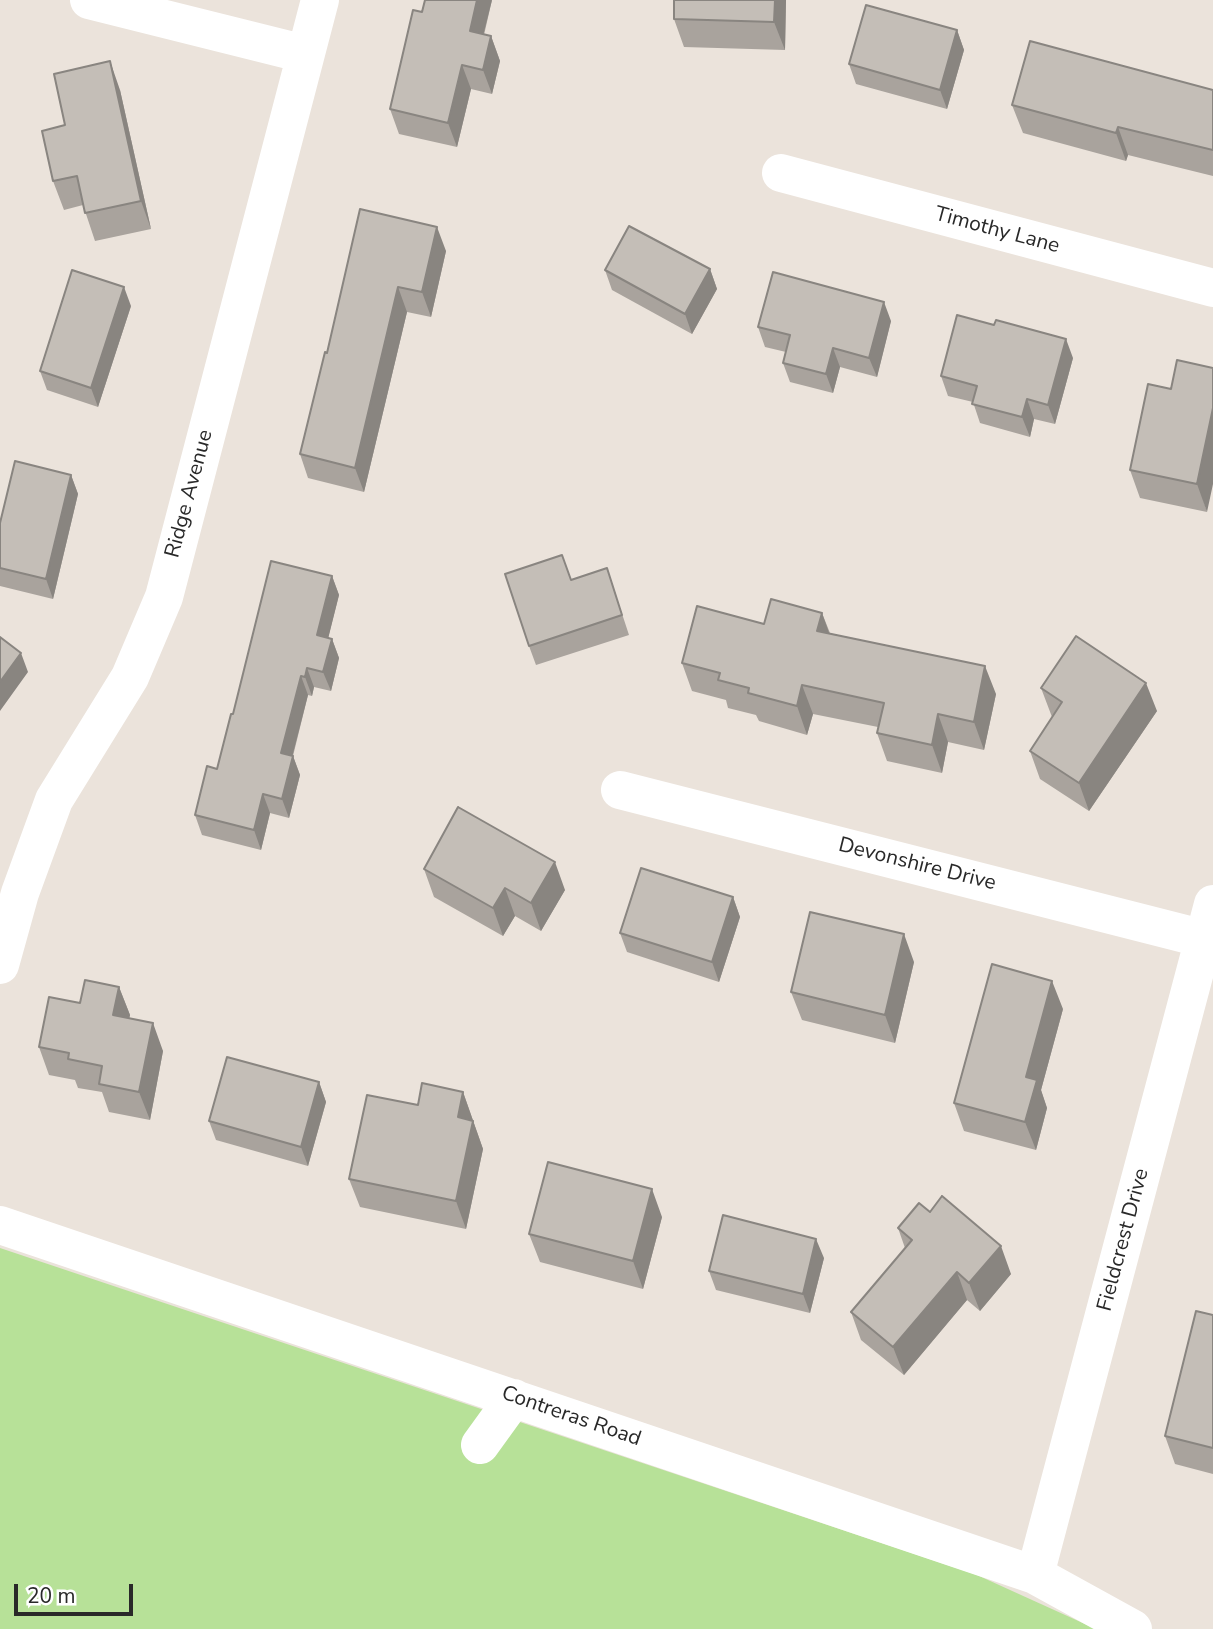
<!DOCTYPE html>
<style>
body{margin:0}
#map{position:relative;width:1213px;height:1629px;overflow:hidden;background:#ebe3db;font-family:"Nunito Sans",sans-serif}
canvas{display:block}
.scale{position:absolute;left:14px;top:1584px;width:119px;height:32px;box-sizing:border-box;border:4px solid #292929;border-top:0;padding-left:9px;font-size:21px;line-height:24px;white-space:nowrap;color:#292929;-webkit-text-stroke:5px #fff;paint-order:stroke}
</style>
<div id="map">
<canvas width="1213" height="1629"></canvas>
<div class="scale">20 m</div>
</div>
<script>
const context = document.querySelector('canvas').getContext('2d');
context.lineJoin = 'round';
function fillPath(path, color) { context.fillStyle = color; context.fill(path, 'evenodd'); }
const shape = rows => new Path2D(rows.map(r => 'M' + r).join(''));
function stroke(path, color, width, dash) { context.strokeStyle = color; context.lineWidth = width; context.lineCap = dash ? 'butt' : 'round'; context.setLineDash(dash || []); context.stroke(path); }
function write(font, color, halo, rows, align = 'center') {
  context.font = font + ' "Nunito Sans",sans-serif'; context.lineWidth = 5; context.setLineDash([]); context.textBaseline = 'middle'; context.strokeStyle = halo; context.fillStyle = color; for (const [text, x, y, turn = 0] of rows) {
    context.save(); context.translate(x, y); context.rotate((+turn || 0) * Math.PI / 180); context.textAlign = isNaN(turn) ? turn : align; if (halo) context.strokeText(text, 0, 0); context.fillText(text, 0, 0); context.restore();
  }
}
fillPath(shape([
 [0,1248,977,1575,1096,1629,0,1629]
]), '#b7e198');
stroke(shape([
 [89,0,305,54],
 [781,173,1213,288],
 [620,790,1213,941],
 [0,965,20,893,54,800,130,677,164,597,320,0],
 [0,1225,1035,1575,1133,1629],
 [480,1445,514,1398],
 [1035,1575,1213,904]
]), '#fff', 38);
fillPath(shape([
 [492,0,484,35,491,36,500,61,492,94,471,89,457,147,399,134,390,109],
 [674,0,786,0,785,50,684,47,674,19],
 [957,30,964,50,947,109,856,84,849,64],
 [120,90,151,229,95,241,83,205,64,210,53,181],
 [1213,90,1213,176,1128,155,1126,161,1023,133,1012,105],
 [360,209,446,251,431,317,407,312,364,492,308,478,300,454,327,353],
 [710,269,717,289,692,334,612,290,605,270],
 [131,306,98,407,47,390,40,371],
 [891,321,877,377,840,367,833,393,790,382,783,363,786,352,765,347,758,327],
 [1073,358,1055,424,1034,419,1030,437,980,423,973,402,948,396,941,376],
 [1171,389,1207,512,1140,498,1130,470],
 [71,475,78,494,53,599,0,586,0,523],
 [607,568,629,635,536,665,529,646,571,580],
 [332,576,339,595,328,638,332,639,339,658,331,691,314,687,312,696,308,695,293,756,300,775,289,818,270,813,261,850,202,835,195,815,217,769,233,714],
 [822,613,830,633,996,694,984,750,948,742,942,773,887,761,877,733,878,727,813,714,807,735,759,721,756,715,728,708,726,700,692,691,682,663,764,624],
 [1041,688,1157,711,1089,811,1040,779,1030,751,1052,717],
 [424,869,565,890,541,931,515,916,503,936,434,897],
 [733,897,740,917,719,982,627,952,620,933],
 [914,962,895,1043,802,1020,791,992],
 [119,987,130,1015,129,1018,163,1051,150,1120,109,1112,102,1092,78,1088,75,1080,49,1075,39,1047,80,1003],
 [1063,1009,1041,1090,1047,1108,1036,1150,964,1131,954,1103],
 [319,1082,326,1102,308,1166,216,1140,209,1121],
 [463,1092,483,1149,466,1229,360,1207,349,1179,418,1105],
 [930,1212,1011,1274,980,1311,967,1300,904,1375,861,1340,851,1312,905,1248,898,1228],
 [662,1217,643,1289,540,1262,529,1234],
 [824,1258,810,1313,716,1290,709,1271],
 [1213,1315,1213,1474,1175,1464,1165,1436]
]), '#a9a39d');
fillPath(shape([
 [477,0,492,0,478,56,470,31],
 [775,0,786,0,785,50,774,22],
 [957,30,964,50,947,109,940,90],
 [491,36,500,61,492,94,483,70],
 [110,61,120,90,151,229,141,201],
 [462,65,471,89,457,147,448,123],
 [1118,127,1128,155,1126,161,1116,133],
 [437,227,446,251,431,317,422,292],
 [710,269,717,289,692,334,685,314],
 [124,287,131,306,98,407,91,388],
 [398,287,407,312,364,492,355,468],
 [884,302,891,321,877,377,869,358],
 [1066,339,1073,358,1055,424,1048,405],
 [833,348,840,367,833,393,826,374],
 [1027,399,1034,419,1030,437,1022,417],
 [1213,408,1213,484,1207,512,1197,484],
 [71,475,78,494,53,599,46,579],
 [332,576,339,595,324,655,317,635],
 [822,613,832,641,817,631],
 [332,639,339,658,331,691,323,672],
 [21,653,28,672,0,711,0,682],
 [985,666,996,694,984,750,974,722],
 [307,668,314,687,312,696,305,677],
 [301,676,308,695,288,773,281,753],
 [1146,683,1157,711,1089,811,1079,783],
 [802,685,813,714,807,735,797,706],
 [938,714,948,742,942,773,932,745],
 [293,756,300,775,289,818,282,799],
 [263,794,270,813,261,850,254,830],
 [555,862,565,890,541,931,531,903],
 [505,888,515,916,503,936,493,908],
 [733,897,740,917,719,982,712,962],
 [904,934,914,962,895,1043,885,1015],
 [1052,981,1063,1009,1041,1090,1047,1108,1036,1150,1025,1122,1026,1077],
 [119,987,130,1015,124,1043,113,1015],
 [153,1023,163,1051,150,1120,139,1092],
 [319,1082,326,1102,308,1166,301,1147],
 [463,1092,483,1149,466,1229,456,1201,458,1117],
 [652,1189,662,1217,643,1289,633,1261],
 [816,1239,824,1258,810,1313,803,1294],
 [1001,1246,1011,1274,980,1311,969,1283],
 [957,1272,967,1300,904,1375,893,1347]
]), '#898580');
const building = shape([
 [425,0,477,0,470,31,491,36,483,70,462,65,448,123,390,109,413,10,422,12,425,0],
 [674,0,775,0,774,22,674,19,674,0],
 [866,5,957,30,940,90,849,64,866,5],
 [1030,41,1213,90,1213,150,1118,127,1116,133,1012,105,1030,41],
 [110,61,141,201,85,213,77,176,53,181,42,131,65,125,54,74,110,61],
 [360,209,437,227,422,292,398,287,355,468,300,454,325,352,327,353,360,209],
 [629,226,710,269,685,314,605,270,629,226],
 [72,270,124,287,91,388,40,371,72,270],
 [773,272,884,302,869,358,833,348,826,374,783,363,790,335,758,327,773,272],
 [957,315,994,325,996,320,1066,339,1048,405,1027,399,1022,417,972,404,977,386,941,376,957,315],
 [1177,360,1213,368,1213,408,1197,484,1130,470,1148,384,1171,389,1177,360],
 [15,461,71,475,46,579,0,568,0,523,15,461],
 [562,555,571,580,607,568,622,615,529,646,505,574,562,555],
 [271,561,332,576,317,635,332,639,323,672,307,668,305,677,301,676,281,753,293,756,282,799,263,794,254,830,195,815,207,766,217,769,231,714,233,714,271,561],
 [771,599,822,613,817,631,985,666,974,722,938,714,932,745,877,733,884,703,802,685,797,706,748,693,749,688,718,680,720,673,682,663,697,606,764,624,771,599],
 [1076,636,1146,683,1079,783,1030,751,1062,702,1041,688,1076,636],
 [0,637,21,653,0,682,0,637],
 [458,807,555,862,531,903,505,888,493,908,424,869,458,807],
 [641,868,733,897,712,962,620,933,641,868],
 [810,912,904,934,885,1015,791,992,810,912],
 [992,964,1052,981,1026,1077,1037,1080,1025,1122,954,1103,992,964],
 [85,980,119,987,113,1015,153,1023,139,1092,99,1084,102,1066,68,1059,69,1053,39,1047,49,997,80,1003,85,980],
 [227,1057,319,1082,301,1147,209,1121,227,1057],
 [422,1083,463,1092,458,1117,473,1121,456,1201,349,1179,367,1095,418,1105,422,1083],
 [548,1162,652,1189,633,1261,529,1234,548,1162],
 [942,1196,1001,1246,969,1283,957,1272,893,1347,851,1312,912,1240,898,1228,919,1203,930,1212,942,1196],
 [723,1215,816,1239,803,1294,709,1271,723,1215],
 [1196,1311,1213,1315,1213,1448,1165,1436,1196,1311]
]);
fillPath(building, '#c4beb7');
stroke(building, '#898580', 2);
write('21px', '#292929', '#fff', [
 ["Timothy Lane",997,231,15],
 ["Ridge Avenue",190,494,-75],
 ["Devonshire Drive",917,865,14],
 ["Fieldcrest Drive",1124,1240,-75],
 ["Contreras Road",571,1417,19]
]);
</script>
